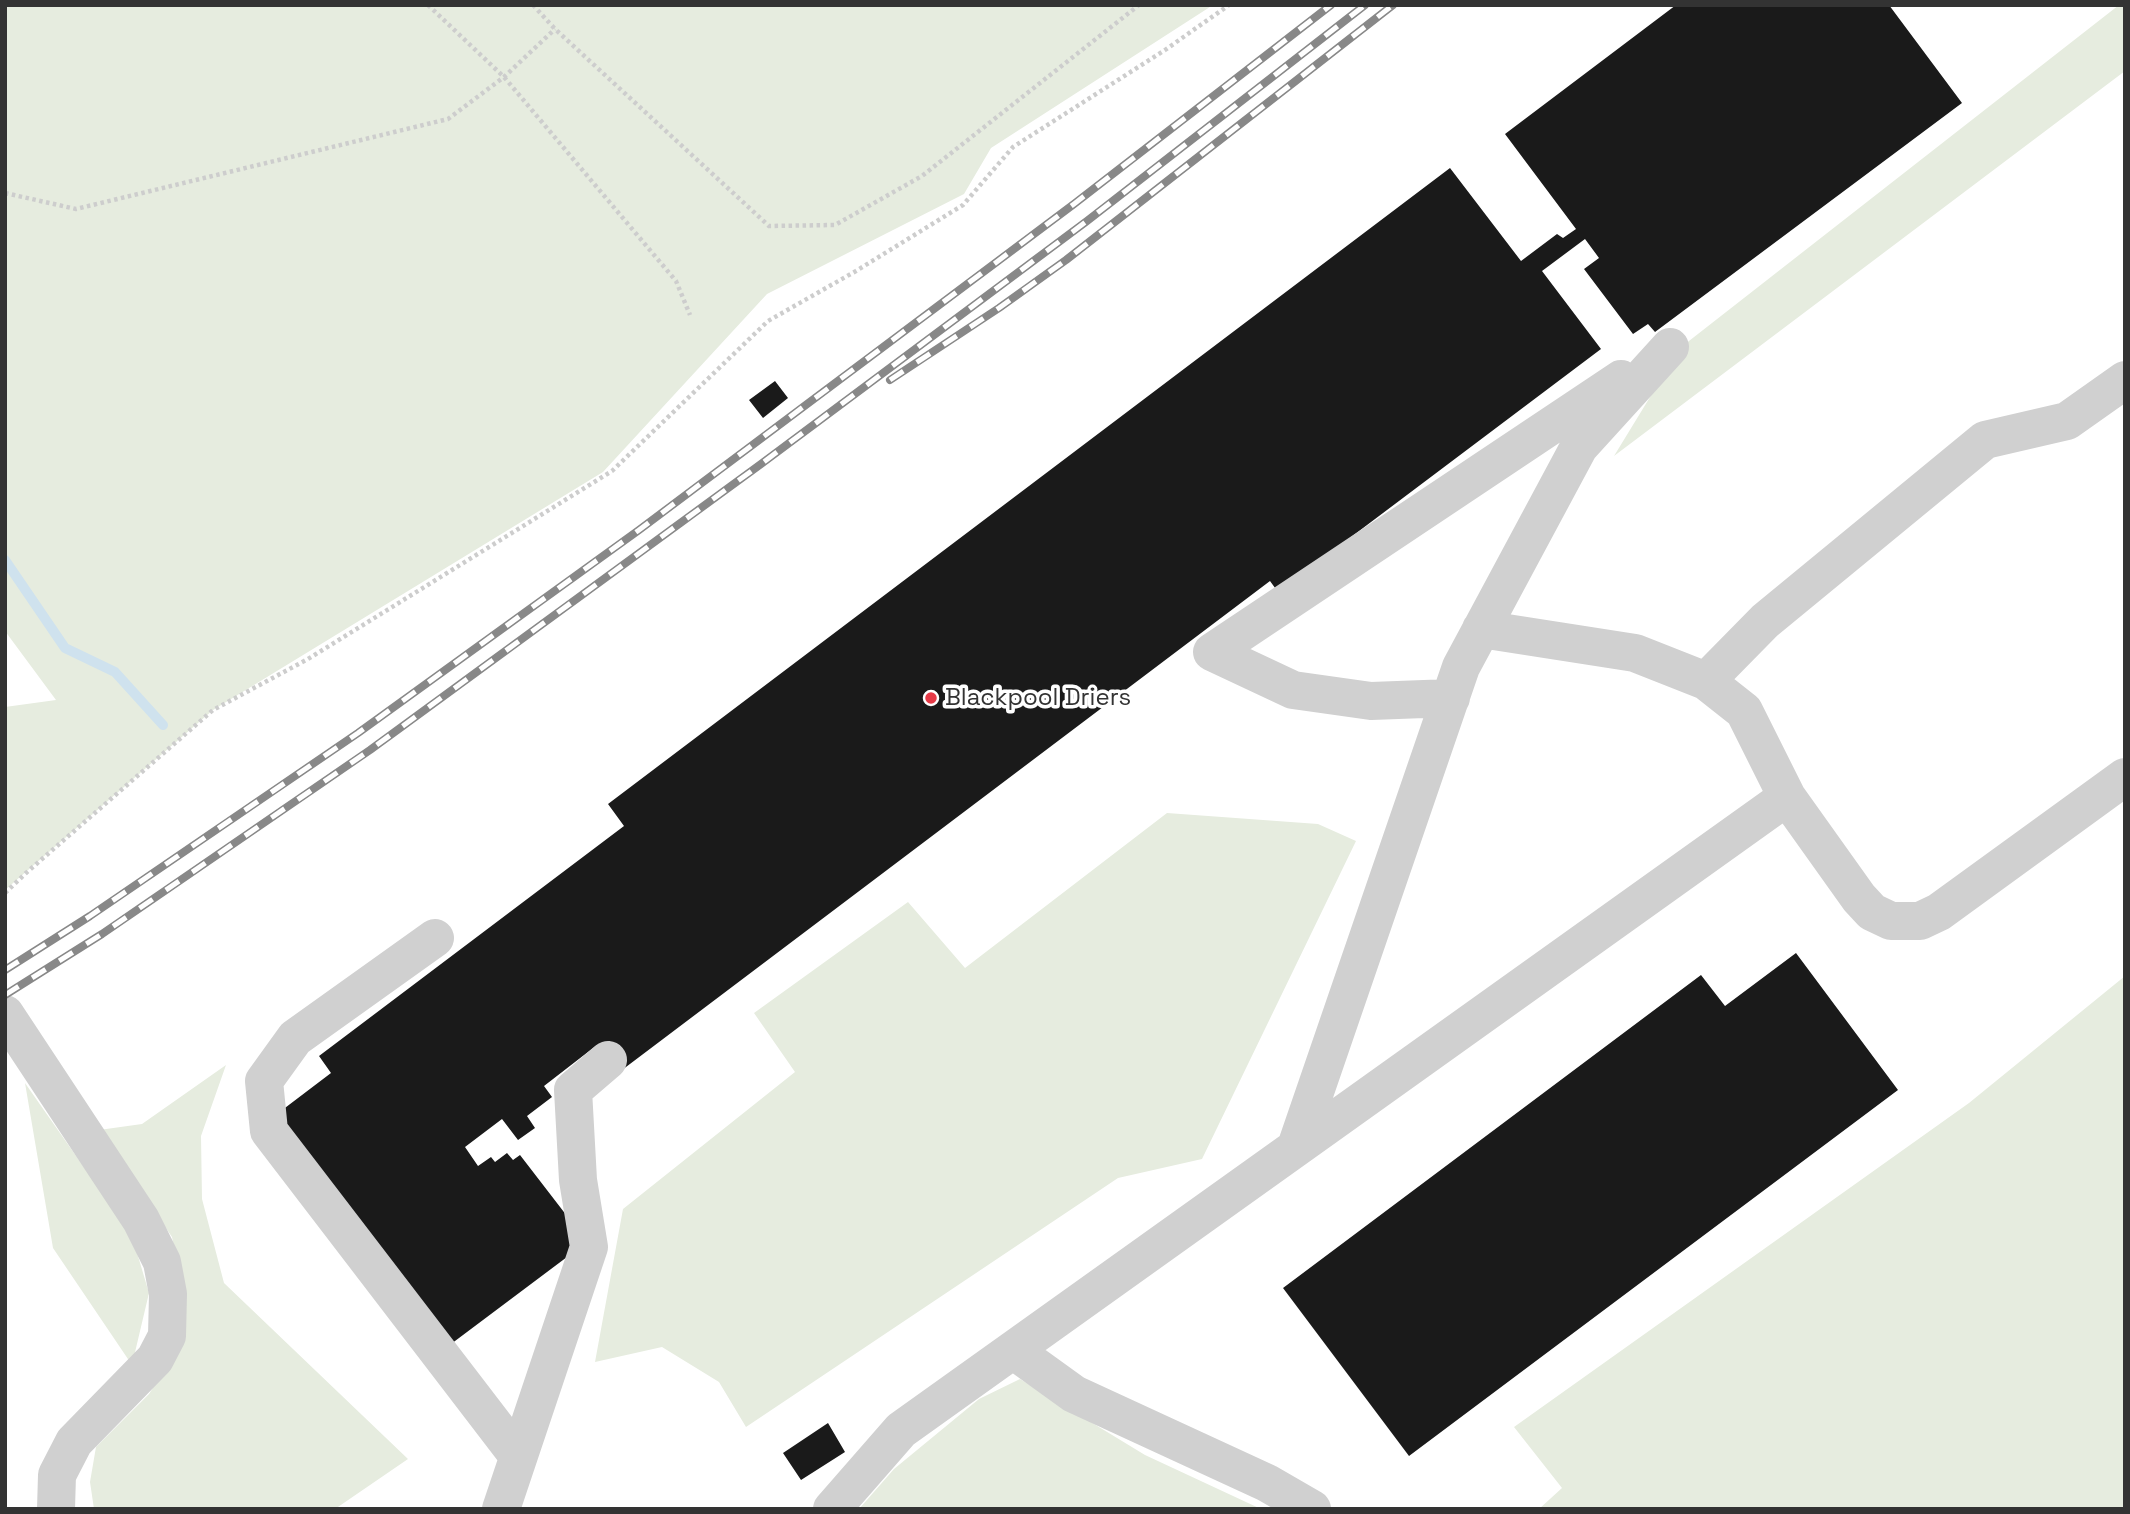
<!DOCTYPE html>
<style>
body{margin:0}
#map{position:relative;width:2130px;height:1514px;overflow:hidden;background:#fff;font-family:"Space Grotesk",sans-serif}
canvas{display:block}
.frame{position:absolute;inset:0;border:7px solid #333;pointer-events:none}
</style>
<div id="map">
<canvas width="2130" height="1514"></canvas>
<div class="frame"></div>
</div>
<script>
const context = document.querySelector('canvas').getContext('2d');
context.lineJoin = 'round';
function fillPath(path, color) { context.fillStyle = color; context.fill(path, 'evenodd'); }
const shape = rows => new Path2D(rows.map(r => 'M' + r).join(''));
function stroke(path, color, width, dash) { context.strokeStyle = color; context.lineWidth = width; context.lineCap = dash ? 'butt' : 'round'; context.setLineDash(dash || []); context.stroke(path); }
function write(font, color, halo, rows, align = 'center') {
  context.font = font + ' "Space Grotesk",sans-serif'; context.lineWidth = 7; context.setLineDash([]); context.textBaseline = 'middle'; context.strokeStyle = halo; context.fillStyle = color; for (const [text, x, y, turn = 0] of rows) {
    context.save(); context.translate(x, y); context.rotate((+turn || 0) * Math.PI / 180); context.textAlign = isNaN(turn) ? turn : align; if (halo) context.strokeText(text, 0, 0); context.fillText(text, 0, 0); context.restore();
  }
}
fillPath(shape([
 [5,5,1213,5,991,148,964,194,767,294,603,472,213,710,5,890,5,707,56,700,5,631],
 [2119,5,2125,5,2125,71,1614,456,1680,348],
 [1167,813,1318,824,1356,841,1202,1159,1118,1178,746,1427,719,1382,662,1347,595,1362,623,1209,795,1072,754,1013,908,902,965,968],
 [2125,976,2125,1509,1539,1509,1562,1488,1514,1427,1969,1103],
 [226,1065,201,1136,202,1199,224,1283,408,1459,335,1509,94,1509,90,1482,96,1447,149,1394,181,1345,186,1304,172,1237,99,1130,142,1124],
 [25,1083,132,1236,149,1293,132,1365,53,1248],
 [1020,1379,1145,1455,1261,1509,859,1509,894,1469,979,1399]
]), '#e6ecdf');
stroke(shape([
 [5,560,65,648,115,672,163,725]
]), '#cfe2ee', 10);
fillPath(shape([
 [1676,5,1889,5,1962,103,1655,332,1648,324,1633,334,1584,269,1599,258,1585,239,1542,271,1601,349,1278,592,1270,581,618,1073,597,1045,544,1086,552,1097,527,1116,535,1128,518,1140,502,1119,465,1147,478,1166,491,1157,495,1162,507,1153,513,1160,520,1155,587,1242,447,1347,273,1117,331,1073,319,1056,624,826,608,804,1450,168,1521,261,1557,234,1563,238,1576,229,1505,134],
 [775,381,788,398,763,418,749,400],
 [1796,953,1898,1090,1409,1456,1283,1288,1701,975,1725,1006],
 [828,1423,845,1452,801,1480,783,1453]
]), '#1a1a1a');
stroke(shape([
 [428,5,504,77,676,281,690,315],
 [533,5,555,29,769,226,835,225,922,176,1139,5],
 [5,193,76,209,448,119,504,77,555,29],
 [5,893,26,873,213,710,308,659,612,471,768,321,856,271,963,205,1013,147,1165,50,1229,5]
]), '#cdcdcd', 4.5, [3.5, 3.5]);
stroke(shape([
 [1481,629,1635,653,1706,681,1744,711,1787,797,1859,898,1872,912,1891,921,1920,921,1939,912,2125,777],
 [1706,681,1765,621,1985,440,2067,421,2125,380],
 [1451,698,1371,701,1293,690,1212,652,1621,379],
 [435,938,295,1038,264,1081,269,1131,518,1456],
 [5,1014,141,1220,162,1262,168,1294,167,1336,155,1359,74,1442,57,1475,56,1509],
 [1296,1147,1461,667,1579,447,1670,347],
 [1013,1350,1074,1394,1267,1483,1312,1509],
 [501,1509,589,1247,578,1180,573,1090,608,1060],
 [832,1509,901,1430,1787,797]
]), '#d0d0d0', 38);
const rail = shape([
 [890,380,999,308,1066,260,1393,5],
 [5,970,90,916,358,733,639,530,1074,204,1331,5],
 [5,995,102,934,370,750,761,464,1087,221,1365,5]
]);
stroke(rail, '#888', 8);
stroke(rail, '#fff', 5, [16]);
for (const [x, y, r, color] of [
 [931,698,7,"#e63946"]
]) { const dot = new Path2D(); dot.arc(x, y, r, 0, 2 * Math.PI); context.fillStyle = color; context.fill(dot); stroke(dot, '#fff', 2.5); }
write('24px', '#333', '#fff', [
 ["Blackpool Driers",945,698]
], 'left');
</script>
